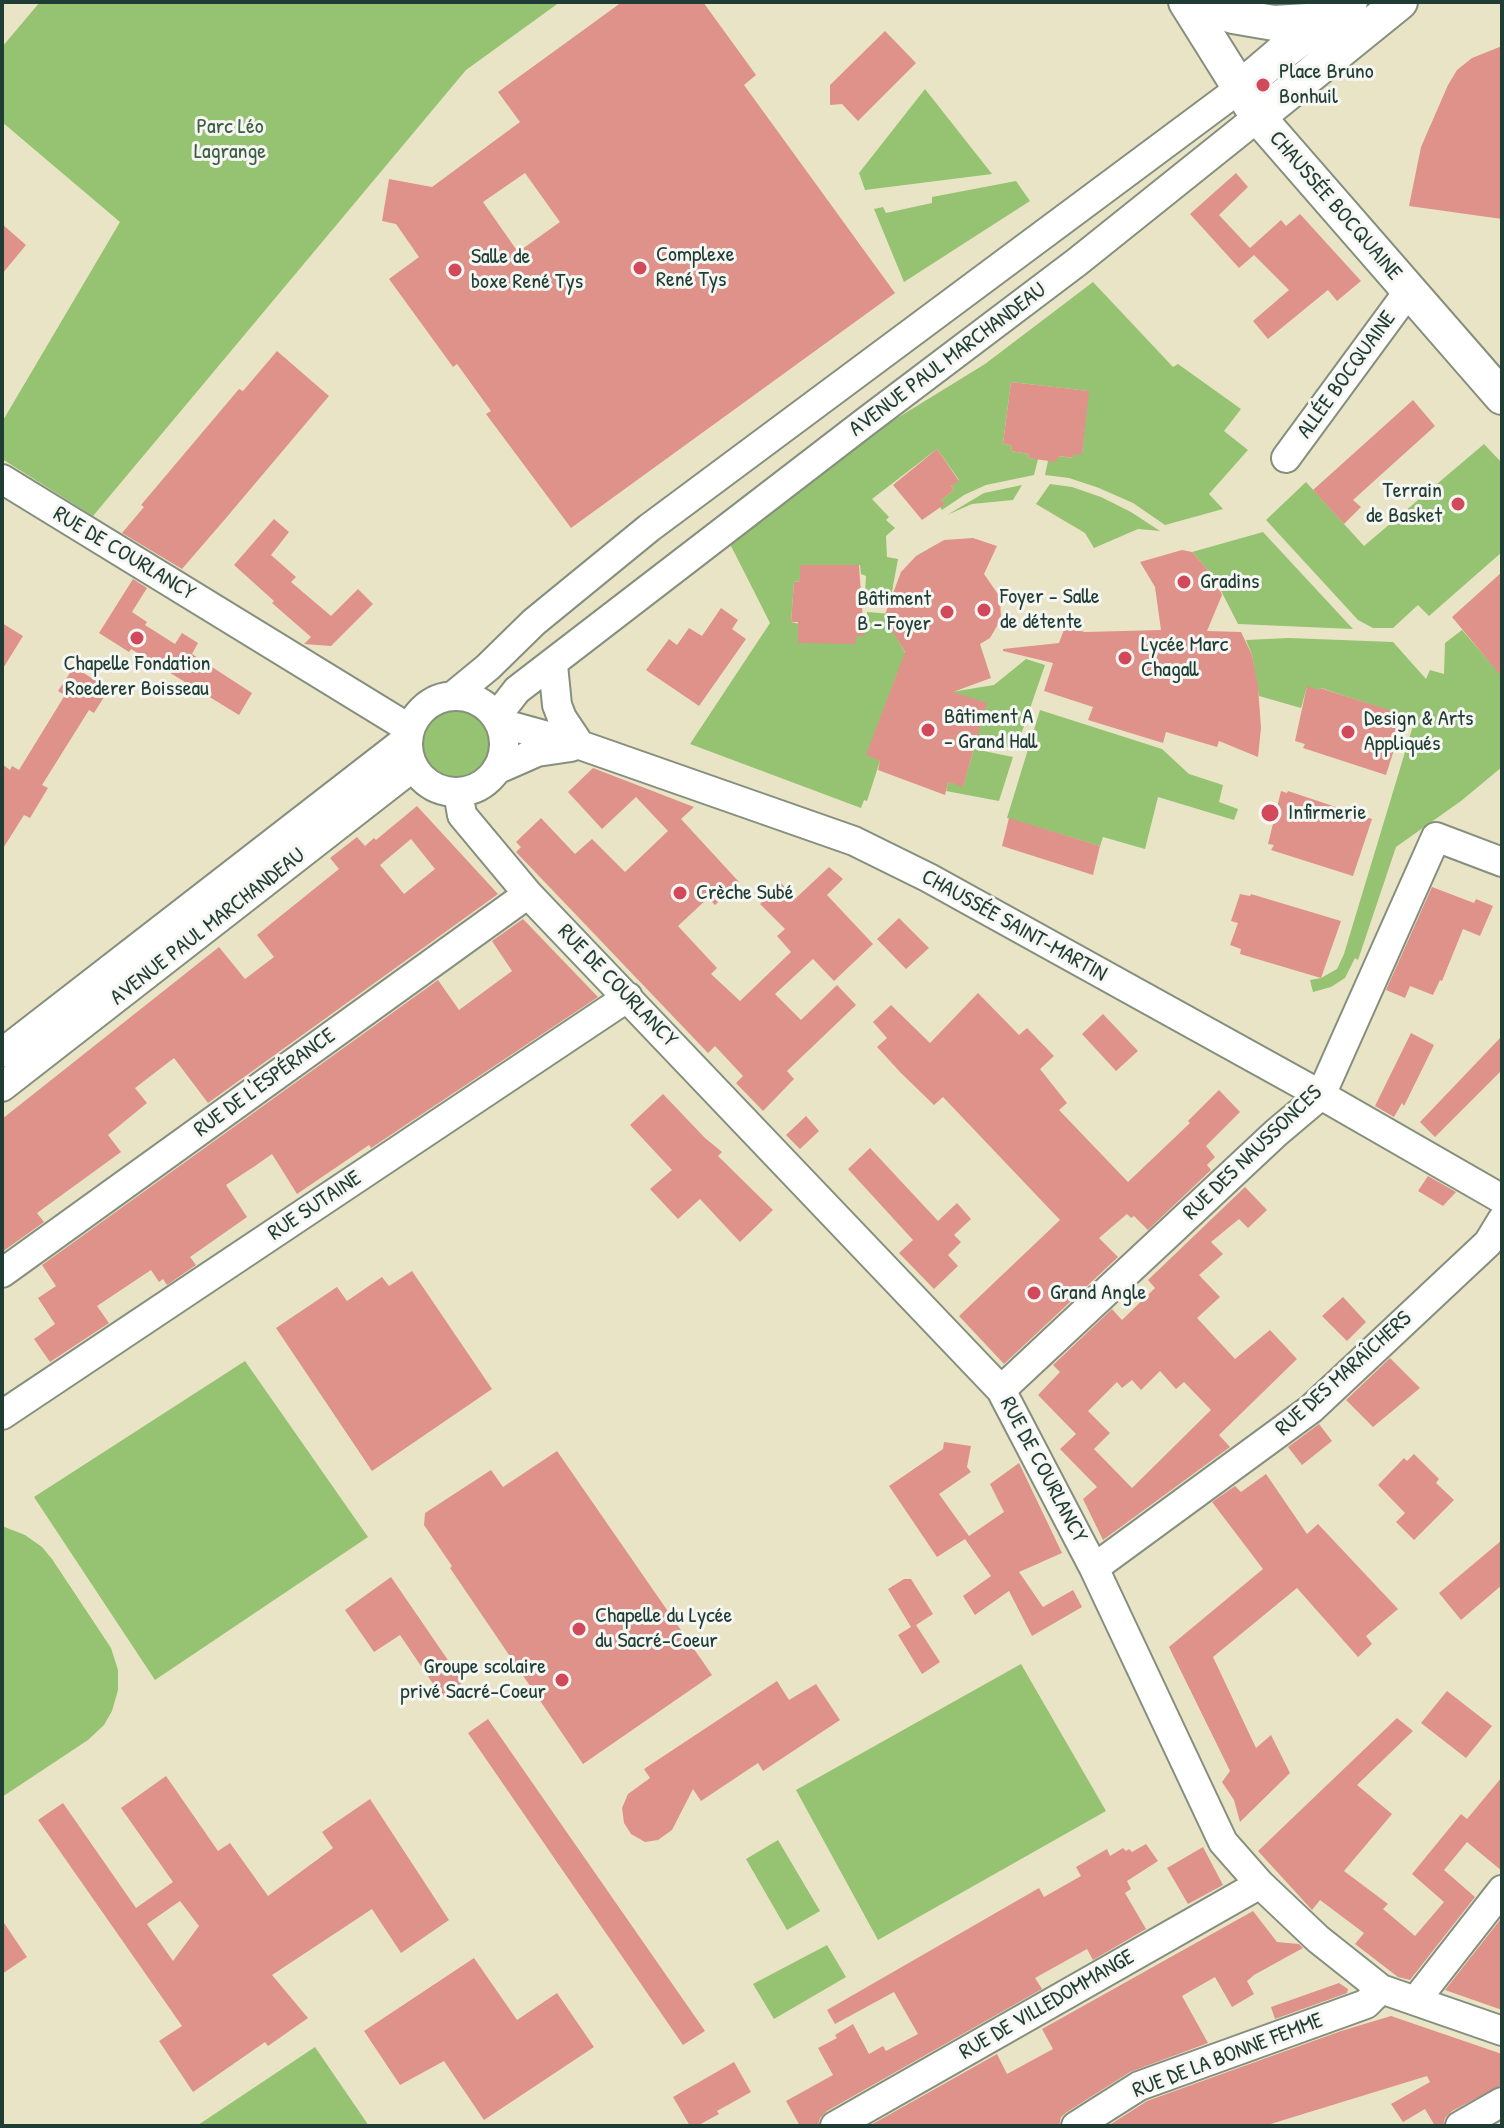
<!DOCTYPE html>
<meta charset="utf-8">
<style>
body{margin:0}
#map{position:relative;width:1504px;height:2128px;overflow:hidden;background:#eae4c6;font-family:"Patrick Hand",sans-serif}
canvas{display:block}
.frame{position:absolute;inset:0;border:4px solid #1f3d34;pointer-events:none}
</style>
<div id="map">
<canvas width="1504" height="2128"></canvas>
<div class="frame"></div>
</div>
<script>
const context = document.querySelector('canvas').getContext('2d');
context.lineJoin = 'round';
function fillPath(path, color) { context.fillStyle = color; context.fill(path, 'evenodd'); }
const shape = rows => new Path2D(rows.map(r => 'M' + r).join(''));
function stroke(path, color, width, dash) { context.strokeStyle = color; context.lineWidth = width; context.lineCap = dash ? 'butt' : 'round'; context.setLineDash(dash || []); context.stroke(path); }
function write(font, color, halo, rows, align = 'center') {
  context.font = font + ' "Patrick Hand",sans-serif'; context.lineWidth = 6; context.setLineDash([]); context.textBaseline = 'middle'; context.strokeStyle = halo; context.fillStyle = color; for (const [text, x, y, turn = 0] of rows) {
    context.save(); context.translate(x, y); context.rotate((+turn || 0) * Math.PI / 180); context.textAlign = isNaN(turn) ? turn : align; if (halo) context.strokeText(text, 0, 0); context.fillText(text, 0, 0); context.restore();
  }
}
fillPath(shape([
 [40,2,560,2,466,70,93,516,2,459,2,422,120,222,2,122,2,47],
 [925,89,992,174,865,190,859,173],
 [1016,181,1030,201,904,282,874,209,883,207,886,213,932,203,932,197],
 [1093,282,1173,367,1178,364,1241,409,1224,431,1248,450,1209,494,1223,509,1165,525,1133,503,1099,488,1069,478,1045,475,1048,461,1059,456,1072,458,1073,454,1082,454,1088,391,1011,382,1003,443,1012,446,1011,451,1029,454,1028,458,1038,459,1034,475,986,485,964,495,942,510,940,507,944,504,941,500,954,490,951,486,959,480,937,449,872,499,889,517,886,520,895,528,886,536,887,557,898,559,891,597,868,596,865,593,866,576,861,574,860,565,800,565,800,581,794,582,791,622,856,636,863,622,867,621,867,612,892,614,897,638,908,658,897,674,867,754,880,761,867,801,864,800,861,808,690,744,770,623,730,544,868,436,985,364],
 [1484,444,1502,463,1502,552,1429,616,1418,605,1393,628,1373,628,1358,620,1266,520,1306,482,1364,546],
 [1050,484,1072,487,1101,497,1131,512,1160,531,1138,529,1094,548,1085,533,1036,504],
 [1022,485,1013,500,972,504,947,515,984,493],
 [1263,532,1353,629,1238,624,1214,577,1192,552],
 [1462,630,1502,676,1502,767,1461,801,1396,847,1358,960,1355,958,1345,978,1331,987,1313,992,1310,980,1321,978,1337,969,1344,954,1415,719,1321,688,1319,690,1307,687,1301,708,1259,696,1252,655,1246,640,1289,638,1393,642,1426,679,1430,670,1444,674,1445,643],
 [1026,659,1045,665,1016,749,977,739,951,692,994,685],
 '420 742a35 35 0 1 1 70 0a35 35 0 1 1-70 0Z',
 [1040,710,1162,749,1189,774,1223,785,1219,802,1238,809,1234,820,1158,797,1145,849,1103,837,1100,846,1007,818],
 [974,749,1013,757,999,801,946,791,948,782,963,786],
 [245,1361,368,1537,155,1680,34,1497],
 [2,1526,25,1535,42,1547,52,1559,111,1648,118,1670,118,1690,112,1711,104,1725,88,1740,2,1797],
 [1021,1664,1106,1811,878,1940,796,1790],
 [778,1840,820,1911,787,1930,746,1859],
 [827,1945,846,1977,774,2019,753,1984],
 [315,2047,369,2126,198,2126,198,2125]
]), '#95c371');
fillPath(shape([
 [622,2,703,2,756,75,744,85,895,293,571,528,486,414,491,411,457,364,453,367,389,279,419,257,396,224,382,221,389,179,432,187,520,122,498,92],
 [525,173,560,222,518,252,483,202],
 [885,31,916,63,858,121,842,104,830,105,830,85],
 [1502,46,1502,219,1409,206,1421,147,1448,85,1457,70,1472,58],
 [1236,173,1248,187,1219,215,1250,248,1281,220,1286,226,1300,214,1361,281,1337,301,1328,290,1268,339,1253,321,1289,290,1254,255,1239,268,1190,214],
 [2,224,26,245,2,274],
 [277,351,329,396,226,518,182,569,122,533,144,507,141,505,239,389,243,391],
 [1011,382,1089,391,1082,455,1073,454,1073,458,1059,456,1056,462,1028,458,1029,454,1011,451,1012,446,1003,443],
 [1413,400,1435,426,1353,500,1361,507,1344,524,1313,490],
 [937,449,959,481,951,486,954,490,941,500,945,504,922,520,893,485],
 [274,519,289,532,271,555,296,577,291,582,331,616,358,589,373,604,331,646,304,644,311,637,272,603,274,601,234,565],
 [973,538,997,546,984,574,1000,597,1001,619,990,638,980,644,991,678,953,692,987,703,963,787,948,782,945,795,878,770,880,761,866,755,905,652,884,617,901,572,916,556,944,540],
 [1182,550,1192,552,1214,577,1222,595,1207,631,1241,632,1252,655,1258,686,1261,728,1258,757,1219,741,1217,747,1166,732,1163,743,1088,720,1093,707,1044,691,1053,663,1003,651,1003,649,1059,643,1065,627,1085,632,1161,630,1155,587,1140,562],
 [800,565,859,565,864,636,856,636,855,644,798,643,798,622,791,622,794,582,800,581],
 [1502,572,1502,677,1452,617],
 [133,579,147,588,132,612,147,622,145,625,175,644,182,633,198,643,192,654,252,693,239,715,131,649,129,652,99,633],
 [721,608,738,620,732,629,746,639,699,706,646,670,669,639,677,645,689,628,702,636],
 [2,623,23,636,2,670],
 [74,667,109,689,94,713,89,710,42,785,48,788,30,818,24,815,2,850,2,764,10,770,12,766,19,770,65,695,58,691],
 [1307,686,1319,690,1320,688,1405,715,1386,775,1303,748,1305,744,1295,741],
 [593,768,694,807,681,819,739,882,715,905,708,898,678,926,717,968,711,974,740,1001,791,952,777,936,785,929,760,904,781,883,796,898,829,867,843,879,827,895,873,944,834,981,813,959,775,994,801,1020,837,985,856,1005,787,1071,794,1079,763,1111,736,1083,743,1076,715,1046,708,1053,516,852,521,847,516,842,541,818,575,854,592,839,625,872,668,831,636,797,602,829,568,792],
 [1281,791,1287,793,1288,791,1372,819,1353,876,1271,850,1274,845,1268,844],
 [417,806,498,894,208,1103,174,1058,135,1088,147,1103,108,1135,121,1152,37,1213,44,1222,2,1252,2,1119,219,947,245,979,274,957,257,935,339,869,330,858,357,837,365,846,374,838,376,840],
 [411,839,435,869,404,894,380,865],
 [1009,818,1100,846,1093,875,1002,846],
 [1432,887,1474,903,1476,899,1493,906,1480,936,1463,929,1442,981,1440,980,1433,995,1410,986,1405,998,1386,990],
 [1240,894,1250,896,1251,894,1341,921,1321,978,1240,954,1241,949,1230,945,1238,923,1231,921],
 [899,918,929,948,906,969,877,939],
 [523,919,598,997,371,1148,369,1145,297,1194,272,1154,255,1166,226,1185,247,1217,190,1257,196,1265,167,1285,163,1279,159,1282,151,1270,97,1306,109,1323,50,1362,34,1339,55,1324,38,1298,56,1286,42,1265,438,980,459,1010,512,971,492,941],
 [978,993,1019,1035,1027,1028,1054,1056,1040,1069,1067,1103,1059,1110,1128,1182,1190,1123,1188,1121,1219,1090,1240,1112,1206,1146,1215,1157,1207,1165,1211,1170,1148,1230,1134,1216,1131,1218,1127,1214,1099,1238,1118,1257,1004,1364,959,1316,1060,1220,943,1097,934,1105,901,1073,877,1047,887,1038,873,1022,891,1005,930,1043],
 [1103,1014,1138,1051,1116,1071,1082,1034],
 [1411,1033,1434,1045,1404,1106,1402,1103,1394,1117,1375,1106],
 [1502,1036,1502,1070,1435,1137,1420,1122],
 [663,1094,705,1138,722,1152,718,1156,773,1210,740,1242,700,1199,678,1219,650,1189,672,1170,630,1125],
 [806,1116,819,1131,800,1149,786,1135],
 [870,1148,938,1221,957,1203,971,1219,954,1235,961,1242,948,1255,958,1266,934,1289,899,1253,913,1240,848,1169],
 [1428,1176,1456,1192,1443,1206,1418,1191],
 [1245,1187,1267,1210,1248,1228,1239,1219,1211,1242,1223,1254,1199,1275,1220,1297,1197,1318,1235,1359,1270,1330,1297,1359,1219,1435,1230,1447,1103,1540,1083,1499,1097,1487,1060,1449,1076,1434,1038,1395,1060,1372,1053,1365,1112,1309,1122,1320,1155,1288,1148,1280],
 [1160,1371,1176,1389,1184,1382,1211,1410,1132,1488,1094,1449,1110,1433,1088,1411,1117,1382,1122,1388,1132,1380,1141,1390],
 [412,1271,492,1389,372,1471,276,1328,337,1287,347,1301,382,1277,389,1286],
 [1343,1297,1366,1322,1347,1341,1322,1316],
 [1390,1358,1420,1388,1373,1427,1346,1400],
 [1319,1424,1332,1441,1302,1465,1288,1447],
 [944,1442,971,1446,967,1467,971,1472,939,1494,969,1536,1004,1512,990,1484,1019,1463,1062,1553,1019,1572,1043,1607,1073,1590,1082,1607,1032,1636,1009,1591,975,1615,963,1596,991,1576,965,1539,937,1557,889,1486,943,1449],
 [557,1451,712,1675,583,1764,450,1568,452,1566,424,1525,425,1513,491,1470,503,1487],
 [1414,1454,1439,1479,1436,1483,1454,1500,1414,1540,1396,1522,1405,1513,1378,1485,1404,1458,1407,1461],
 [1266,1474,1307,1534,1318,1524,1398,1609,1366,1636,1372,1644,1358,1657,1297,1588,1213,1657,1256,1748,1271,1735,1290,1773,1240,1822,1234,1800,1222,1782,1230,1771,1169,1647,1263,1569,1212,1502,1235,1486,1241,1492],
 [1502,1540,1502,1585,1461,1620,1439,1593],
 [391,1577,463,1682,442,1697,400,1635,374,1652,345,1610],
 [904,1579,911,1579,933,1614,916,1625,940,1662,922,1674,898,1635,911,1627,888,1589],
 [777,1681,789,1700,816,1684,840,1720,763,1771,758,1763,701,1801,693,1789,672,1830,658,1840,645,1842,631,1834,624,1823,622,1808,628,1794,650,1778,644,1769],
 [1447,1691,1492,1726,1466,1758,1421,1723],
 [1397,1718,1413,1731,1357,1785,1392,1814,1344,1871,1388,1904,1383,1909,1415,1936,1444,1902,1412,1874,1461,1814,1467,1819,1502,1777,1502,1871,1467,1842,1444,1870,1475,1897,1410,1980,1398,1977,1355,1944,1364,1933,1320,1900,1312,1910,1258,1851],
 [488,1719,705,2031,683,2045,468,1733],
 [166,1776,218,1851,230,1843,268,1896,333,1848,322,1832,370,1799,449,1920,401,1953,372,1909,272,1975,308,2018,268,2046,265,2042,193,2092,159,2041,182,2026,38,1820,63,1803,136,1908,173,1882,121,1808],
 [180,1901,199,1926,173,1961,147,1924],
 [1146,1844,1158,1861,1127,1881,1131,1889,1125,1893,1146,1929,1093,1960,1087,1949,1035,1978,1042,1989,827,2111,820,2118,818,2126,800,2126,786,2101,833,2075,818,2048,837,2038,835,2035,853,2024,869,2054,883,2046,886,2051,918,2034,894,1992,835,2024,827,2010,1039,1888,1044,1897,1081,1876,1076,1867,1107,1849,1110,1856,1123,1848,1126,1851,1129,1849,1132,1852],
 [1203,1847,1223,1885,1188,1904,1167,1868],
 [1253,1911,1277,1942,1299,1944,1303,1948,1254,1975,1247,1981,1254,1994,1232,2007,1215,1977,1182,1996,1208,2043,1130,2072,1067,2112,1061,2117,1059,2126,869,2126,997,2054,1007,2074,1053,2049,1042,2029],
 [2,1920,27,1957,2,1974],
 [1500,1920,1502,1921,1502,2010,1445,1990],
 [474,1958,517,2020,557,1993,594,2047,484,2120,444,2061,400,2085,364,2031],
 [1339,1983,1348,1989,1347,1993,1275,2019,1271,2007],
 [1391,2016,1502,2054,1502,2085,1452,2111,1445,2118,1443,2126,1435,2126,1425,2109,1403,2122,1391,2104,1430,2082,1427,2076,1264,2126,1108,2126,1147,2101,1341,2031],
 [734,2062,751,2092,717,2111,719,2114,697,2126,690,2126,673,2097]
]), '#de928a');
const minor = shape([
 [1286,458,1408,292],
 [2,479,410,729],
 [553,665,557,705,562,718,580,745],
 [454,695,488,667,534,622,649,528,1239,89],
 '408 744a48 48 0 1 1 96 0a48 48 0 1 1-96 0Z',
 [496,717,517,690,864,423,1077,262,1258,117],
 [500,723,580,745,854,841,929,878,1321,1095,1502,1199],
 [496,770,537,752,571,747],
 [458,792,462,815,528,894,1001,1390,1094,1568,1223,1842,1260,1884,1318,1939,1381,1989,1502,2031],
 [2,1053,407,739],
 [2,1087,413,767],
 [2,1273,528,894],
 [1001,1390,1276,1133,1321,1095,1436,837,1502,862],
 [2,1415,628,997],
 [1094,1568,1311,1409,1488,1243,1502,1220],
 [1416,2000,1502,1890],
 [835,2126,1260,1884],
 [1076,2126,1139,2086,1366,2004,1381,1989],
 [1460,2126,1502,2102]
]);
const major = shape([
 [1186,2,1258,117,1502,397],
 [1199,2,1233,16,1274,23,1324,20],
 [1239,89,1280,54,1350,2],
 [1258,117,1400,2]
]);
stroke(minor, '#84907d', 32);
stroke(major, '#84907d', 38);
stroke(minor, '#fff', 28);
stroke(major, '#fff', 34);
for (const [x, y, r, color] of [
 [1263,85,8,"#d1495b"],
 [640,268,8,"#d1495b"],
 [455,270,8,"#d1495b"],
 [1458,504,8,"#d1495b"],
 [1184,582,8,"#d1495b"],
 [984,610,8,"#d1495b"],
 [947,612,8,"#d1495b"],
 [137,638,8,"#d1495b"],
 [1125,658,8,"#d1495b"],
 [928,730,8,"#d1495b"],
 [1348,732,8,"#d1495b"],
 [1270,813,10,"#d1495b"],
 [680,893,8,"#d1495b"],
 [1034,1293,8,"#d1495b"],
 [579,1629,8,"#d1495b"],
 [562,1680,8,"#d1495b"]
]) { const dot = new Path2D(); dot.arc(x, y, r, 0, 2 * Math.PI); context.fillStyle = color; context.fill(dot); stroke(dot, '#f6f6f2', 3); }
write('22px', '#1f3d34', '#f6f6f2', [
 ["Place Bruno",1279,72],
 ["Bonhuil",1279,97],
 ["Complexe",656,255],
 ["René Tys",656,280],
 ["Salle de",471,257],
 ["boxe René Tys",471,282],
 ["Terrain",1442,491,"right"],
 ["de Basket",1442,516,"right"],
 ["Gradins",1200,582],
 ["Foyer - Salle",1000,597],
 ["de détente",1000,622],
 ["Bâtiment",931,599,"right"],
 ["B - Foyer",931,624,"right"],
 ["Lycée Marc",1141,645],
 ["Chagall",1141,670],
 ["Chapelle Fondation",137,664,"center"],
 ["Roederer Boisseau",137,689,"center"],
 ["Bâtiment A",944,717],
 ["- Grand Hall",944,742],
 ["Design & Arts",1364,719],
 ["Appliqués",1364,744],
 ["Infirmerie",1288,813],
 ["Crèche Subé",696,893],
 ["Grand Angle",1050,1293],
 ["Chapelle du Lycée",595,1616],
 ["du Sacré-Coeur",595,1641],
 ["Groupe scolaire",546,1667,"right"],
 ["privé Sacré-Coeur",546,1692,"right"]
], 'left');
write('22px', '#3c5e43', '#f6f6f2', [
 ["Parc Léo",230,127],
 ["Lagrange",230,152]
]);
write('22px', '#1f3d34', '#f6f6f2', [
 ["CHAUSSÉE BOCQUAINE",1335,206,49],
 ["AVENUE PAUL MARCHANDEAU",948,360,-37],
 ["ALLÉE BOCQUAINE",1347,375,-54],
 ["RUE DE COURLANCY",124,554,31],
 ["CHAUSSÉE SAINT-MARTIN",1014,926,29],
 ["AVENUE PAUL MARCHANDEAU",208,927,-38],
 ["RUE DE COURLANCY",617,986,46],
 ["RUE DE L'ESPÉRANCE",265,1083,-36],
 ["RUE DES NAUSSONCES",1253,1153,-44],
 ["RUE SUTAINE",315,1206,-34],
 ["RUE DES MARAÎCHERS",1344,1374,-42],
 ["RUE DE COURLANCY",1043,1470,62],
 ["RUE DE VILLEDOMMANGE",1047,2005,-30],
 ["RUE DE LA BONNE FEMME",1228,2056,-21]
]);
</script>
